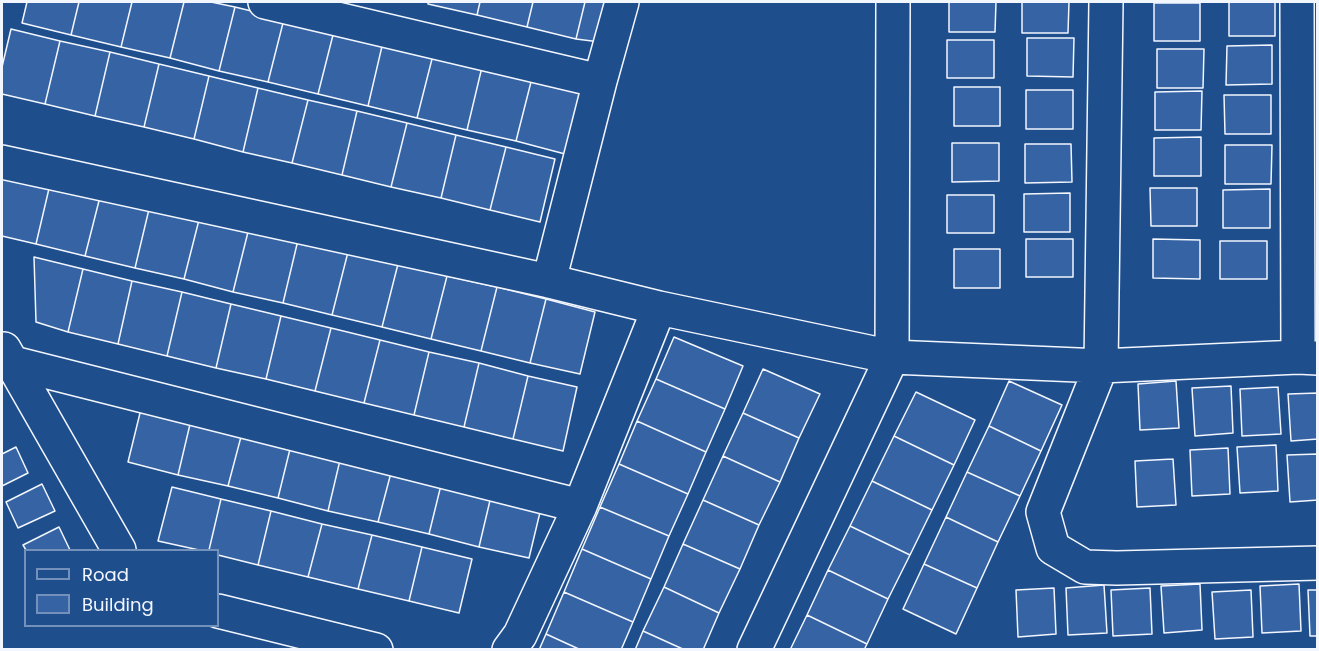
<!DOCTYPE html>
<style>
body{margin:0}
#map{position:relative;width:1319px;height:651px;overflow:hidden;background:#1f4e8c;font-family:Poppins,sans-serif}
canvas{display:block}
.frame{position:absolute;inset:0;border:3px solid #f2f6ff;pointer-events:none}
.legend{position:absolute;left:24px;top:549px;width:195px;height:78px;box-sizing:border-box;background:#1f4e8c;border:2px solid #7391ba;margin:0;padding:8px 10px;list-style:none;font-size:18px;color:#f2f6ff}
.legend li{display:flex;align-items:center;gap:12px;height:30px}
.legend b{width:30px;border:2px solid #7391ba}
</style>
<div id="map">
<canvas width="1319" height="651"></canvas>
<div class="frame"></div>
<ul class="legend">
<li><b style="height:8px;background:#1f4e8c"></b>Road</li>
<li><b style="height:16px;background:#3563a3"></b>Building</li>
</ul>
</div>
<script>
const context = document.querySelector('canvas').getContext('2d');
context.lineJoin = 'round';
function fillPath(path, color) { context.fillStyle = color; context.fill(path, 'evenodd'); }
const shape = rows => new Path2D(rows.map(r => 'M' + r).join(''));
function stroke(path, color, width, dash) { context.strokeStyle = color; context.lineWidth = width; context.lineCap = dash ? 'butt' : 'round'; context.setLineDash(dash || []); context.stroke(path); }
const building = shape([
 [27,2,79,2,71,35,22,23,27,2],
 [79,2,132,2,121,47,71,35,79,2],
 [132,2,184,2,170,58,121,47,132,2],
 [184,2,211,2,235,7,219,71,170,58,184,2],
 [428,2,480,2,477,15,428,4,428,2],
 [480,2,533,2,527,27,477,15,480,2],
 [533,2,585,2,576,39,527,27,533,2],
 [585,2,608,2,600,42,576,39,585,2],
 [949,2,996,2,995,32,949,32,949,2],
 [1022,2,1069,2,1068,33,1022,33,1022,2],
 [1229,2,1275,2,1275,36,1229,36,1229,2],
 [1154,3,1200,3,1200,41,1154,41,1154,3],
 [235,7,284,19,268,82,219,71,235,7],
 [284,19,334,31,318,94,268,82,284,19],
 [11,29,60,41,45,104,2,94,2,67,11,29],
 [334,31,383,42,368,106,318,94,334,31],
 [1027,38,1074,38,1073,77,1027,76,1027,38],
 [947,40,994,40,994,78,947,78,947,40],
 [60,41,110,52,95,116,45,104,60,41],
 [383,42,433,55,417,118,368,106,383,42],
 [1272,45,1272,84,1226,85,1227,46,1272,45],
 [1157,49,1204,49,1203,88,1157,88,1157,49],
 [110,52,159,64,144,127,95,116,110,52],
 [433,55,482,67,467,130,417,118,433,55],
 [159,64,209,76,194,139,144,127,159,64],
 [482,67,532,78,516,141,467,130,482,67],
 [209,76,258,88,243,152,194,139,209,76],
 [532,78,581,90,565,154,516,141,532,78],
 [954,87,1000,87,1000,126,954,126,954,87],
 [258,88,308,100,292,163,243,152,258,88],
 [1026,90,1073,90,1073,129,1026,129,1026,90],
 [1202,91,1201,130,1155,130,1155,92,1202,91],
 [1224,95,1271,95,1271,134,1225,134,1224,95],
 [308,100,357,111,342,175,292,163,308,100],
 [357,111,407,123,391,187,342,175,357,111],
 [407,123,456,135,441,198,391,187,407,123],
 [456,135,506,147,490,210,441,198,456,135],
 [1201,137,1201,176,1154,176,1154,138,1201,137],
 [952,143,999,143,999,181,952,182,952,143],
 [1025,144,1071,144,1072,182,1025,183,1025,144],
 [1225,145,1272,145,1271,184,1225,184,1225,145],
 [506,147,555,159,540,222,490,210,506,147],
 [2,169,51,180,36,244,2,236,2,169],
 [51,180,101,193,85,256,36,244,51,180],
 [1150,188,1197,188,1197,226,1151,226,1150,188],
 [1270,189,1270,228,1223,228,1223,190,1270,189],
 [101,193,150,205,135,268,85,256,101,193],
 [1070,193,1070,232,1024,232,1024,194,1070,193],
 [947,195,994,195,994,233,947,233,947,195],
 [150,205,200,216,184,279,135,268,150,205],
 [200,216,249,228,233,292,184,279,200,216],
 [249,228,298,240,283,303,233,292,249,228],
 [1026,239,1073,239,1073,277,1026,277,1026,239],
 [1153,239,1200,240,1200,279,1153,278,1153,239],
 [298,240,348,252,332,315,283,303,298,240],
 [1220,241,1267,241,1267,279,1220,279,1220,241],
 [954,249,1000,249,1000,288,954,288,954,249],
 [348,252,398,264,382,327,332,315,348,252],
 [34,257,83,269,68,332,36,322,34,257],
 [398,264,447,276,431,339,382,327,398,264],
 [83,269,132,281,118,344,68,332,83,269],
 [447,276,497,287,481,351,431,339,447,276],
 [132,281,182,292,167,356,118,344,132,281],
 [497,287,546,299,530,363,481,351,497,287],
 [182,292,231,304,216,368,167,356,182,292],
 [546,299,595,312,580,374,530,363,546,299],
 [231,304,281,316,266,379,216,368,231,304],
 [281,316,331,328,315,391,266,379,281,316],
 [331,328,380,340,364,403,315,391,331,328],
 [674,337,743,366,725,409,656,379,674,337],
 [380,340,429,352,414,415,364,403,380,340],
 [429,352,479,363,464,427,414,415,429,352],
 [479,363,528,376,513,439,464,427,479,363],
 [763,369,820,394,799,438,743,413,763,369],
 [528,376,577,387,563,451,513,439,528,376],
 [656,379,725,409,706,452,637,421,656,379],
 [1009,381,1062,405,1041,451,989,426,1009,381],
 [1176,381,1179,428,1140,430,1138,384,1176,381],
 [1231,386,1233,433,1195,436,1192,388,1231,386],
 [1278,387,1281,434,1242,436,1240,389,1278,387],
 [916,392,975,420,954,465,894,436,916,392],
 [1318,393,1318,439,1291,441,1288,394,1318,393],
 [141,409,191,420,178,475,128,462,141,409],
 [743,413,799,438,780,482,723,456,743,413],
 [191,420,242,433,228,486,178,475,191,420],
 [637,421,706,452,688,494,619,464,637,421],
 [989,426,1041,451,1020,496,967,472,989,426],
 [242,433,291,445,278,498,228,486,242,433],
 [894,436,954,465,932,510,872,481,894,436],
 [291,445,341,456,328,511,278,498,291,445],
 [1276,445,1278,491,1240,493,1237,447,1276,445],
 [16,447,28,473,2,486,2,454,16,447],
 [1228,448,1230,494,1192,496,1190,450,1228,448],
 [1318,454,1318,500,1290,502,1287,455,1318,454],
 [341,456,392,469,378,522,328,511,341,456],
 [723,456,780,482,759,525,703,500,723,456],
 [1173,459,1176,505,1137,507,1135,461,1173,459],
 [619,464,688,494,669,536,600,507,619,464],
 [392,469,442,481,429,534,378,522,392,469],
 [967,472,1020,496,998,542,946,517,967,472],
 [442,481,492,492,479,547,429,534,442,481],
 [872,481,932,510,910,555,850,526,872,481],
 [42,484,55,511,18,528,6,502,42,484],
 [172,487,221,499,209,550,199,550,158,541,172,487],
 [492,492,542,504,529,558,479,547,492,492],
 [221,499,271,511,258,565,218,555,218,550,209,550,221,499],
 [703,500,759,525,740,569,683,544,703,500],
 [600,507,669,536,651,579,582,549,600,507],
 [271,511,322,524,308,577,258,565,271,511],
 [946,517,998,542,977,588,924,564,946,517],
 [322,524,372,535,358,589,308,577,322,524],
 [850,526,910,555,888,599,828,570,850,526],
 [59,527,70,550,26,550,23,545,59,527],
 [372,535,422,547,409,601,358,589,372,535],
 [683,544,740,569,719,613,664,587,683,544],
 [422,547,472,559,459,613,409,601,422,547],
 [582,549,651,579,633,622,564,592,582,549],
 [924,564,977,588,956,634,903,609,924,564],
 [828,570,888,599,867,644,807,615,828,570],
 [1200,584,1202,630,1164,633,1161,586,1200,584],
 [1299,584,1301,631,1262,633,1260,586,1299,584],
 [1104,585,1107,633,1068,635,1066,588,1104,585],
 [664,587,719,613,703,650,685,650,643,631,664,587],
 [1054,588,1056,634,1018,637,1016,590,1054,588],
 [1150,588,1152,634,1113,636,1111,590,1150,588],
 [1251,590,1253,637,1215,639,1212,592,1251,590],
 [1308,590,1318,590,1318,636,1310,636,1308,590],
 [564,592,633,622,621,650,581,650,546,634,564,592],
 [807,615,867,644,864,650,790,650,807,615],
 [643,631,685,650,635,650,643,631],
 [546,634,581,650,539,650,546,634]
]);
fillPath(building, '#3563a3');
stroke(building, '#f2f6ff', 1.5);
const minor = shape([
 [265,2,600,81],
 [1106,2,1101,366,1043,512,1053,548,1085,567,1117,568,1318,563],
 [1297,2,1298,357],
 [2,162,549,281,659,308,892,357,1101,366,1298,357,1318,358],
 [549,281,600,81,622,2],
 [4,349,119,550],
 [9,362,580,506],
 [218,611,376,650],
 [509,650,520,635,580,506,659,308],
 [754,650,892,357,893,2]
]);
stroke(minor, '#f2f6ff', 36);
stroke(minor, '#1f4e8c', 33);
</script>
